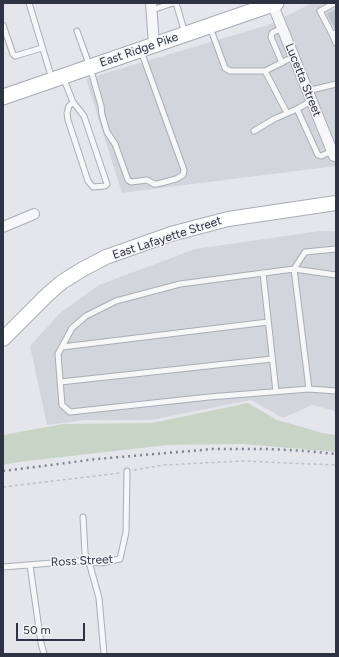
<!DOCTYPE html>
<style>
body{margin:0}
#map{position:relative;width:339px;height:657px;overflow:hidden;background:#e4e6eb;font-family:Figtree,sans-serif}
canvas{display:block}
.frame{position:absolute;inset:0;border:4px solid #2d3342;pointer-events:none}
.scale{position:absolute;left:16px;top:623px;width:69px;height:18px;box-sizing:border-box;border:2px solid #2d3342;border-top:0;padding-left:5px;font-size:12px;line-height:14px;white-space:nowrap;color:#2d3342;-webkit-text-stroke:3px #f4f5f8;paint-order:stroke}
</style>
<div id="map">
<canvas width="339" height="657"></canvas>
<div class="frame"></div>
<div class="scale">50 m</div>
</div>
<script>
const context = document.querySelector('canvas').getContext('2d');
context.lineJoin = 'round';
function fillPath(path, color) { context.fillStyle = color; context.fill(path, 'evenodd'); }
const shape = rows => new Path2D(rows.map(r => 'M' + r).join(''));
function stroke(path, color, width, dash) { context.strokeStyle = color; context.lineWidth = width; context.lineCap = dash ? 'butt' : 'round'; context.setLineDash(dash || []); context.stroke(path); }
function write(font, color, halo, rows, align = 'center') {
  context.font = font + ' Figtree,sans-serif'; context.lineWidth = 3; context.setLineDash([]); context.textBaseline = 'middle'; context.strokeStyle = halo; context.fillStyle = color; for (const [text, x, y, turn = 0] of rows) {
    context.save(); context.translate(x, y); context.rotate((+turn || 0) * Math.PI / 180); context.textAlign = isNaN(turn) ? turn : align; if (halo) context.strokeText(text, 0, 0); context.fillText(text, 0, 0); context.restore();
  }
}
fillPath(shape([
 [312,3,336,3,336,166,122,193,86,79,268,25],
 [320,231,336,231,336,411,312,405,283,418,251,400,151,420,84,420,47,425,30,346,59,314,99,285,195,249]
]), '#d3d5dc');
fillPath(shape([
 [248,403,277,420,323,433,336,435,336,452,243,444,167,445,18,462,3,465,3,435,63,424,152,423]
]), '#c8d4c6');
fillPath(shape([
 [336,9,336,29,335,29,327,14]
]), '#bcbfc7');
const lane = shape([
 [29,3,52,79],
 [176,3,185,33],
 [152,10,173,3],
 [3,25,13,54,15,56,42,48],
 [210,27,225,68,230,71,265,71,287,113],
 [282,28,272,33,271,37,282,63],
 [77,31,90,67,101,106,102,115,107,132,115,144,128,180,131,182,147,180,154,184,157,184,176,179,183,175,184,170,141,51],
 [336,33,332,34,336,43],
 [332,34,320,11,335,3],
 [265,71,293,57],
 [63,77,73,102,84,116,106,181,107,184,105,186,93,187,88,181,68,120,67,113,69,106,73,102],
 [307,91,336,84],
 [311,101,297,109,318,155,321,156,332,151],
 [254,131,274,119,297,109],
 [263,273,276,392],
 [336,275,294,269,180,284,116,301,86,316,72,328,58,354,62,405,70,412,209,397,309,389,336,391],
 [62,347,268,322],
 [60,382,272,359],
 [309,389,294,269,305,252,336,249],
 [83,517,85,553,89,562,99,598,104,654],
 [30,565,41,643,44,654],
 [3,567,77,561,101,563,120,559,126,532,127,471]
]);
const street = shape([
 [151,3,154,45],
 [272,3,334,156],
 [3,227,34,214]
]);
const secondary = shape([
 [3,339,47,295,62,282,83,269,106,257,171,234,228,219,336,203]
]);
const primary = shape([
 [3,97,276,3]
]);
stroke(lane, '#a9adb5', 7);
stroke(street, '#a9adb5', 12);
stroke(secondary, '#a9adb5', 16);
stroke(primary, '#a5aab5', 17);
stroke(shape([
 [134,470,164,465,242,461,336,465],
 [3,487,120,473]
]), '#bec0c6', 1.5, [3, 3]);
stroke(lane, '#f7f7f9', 5);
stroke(street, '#f7f7f9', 10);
stroke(secondary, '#fff', 14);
stroke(primary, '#fff', 15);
stroke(shape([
 [3,471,97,459,213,449,269,449,306,451,336,454]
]), '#7f8593', 2.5, [2, 4]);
write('12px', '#2d3342', '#f4f5f8', [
 ["East Ridge Pike",139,50,-19],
 ["Lucetta Street",303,80,68],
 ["East Lafayette Street",167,238,-18],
 ["Ross Street",82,561,-3]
]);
</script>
